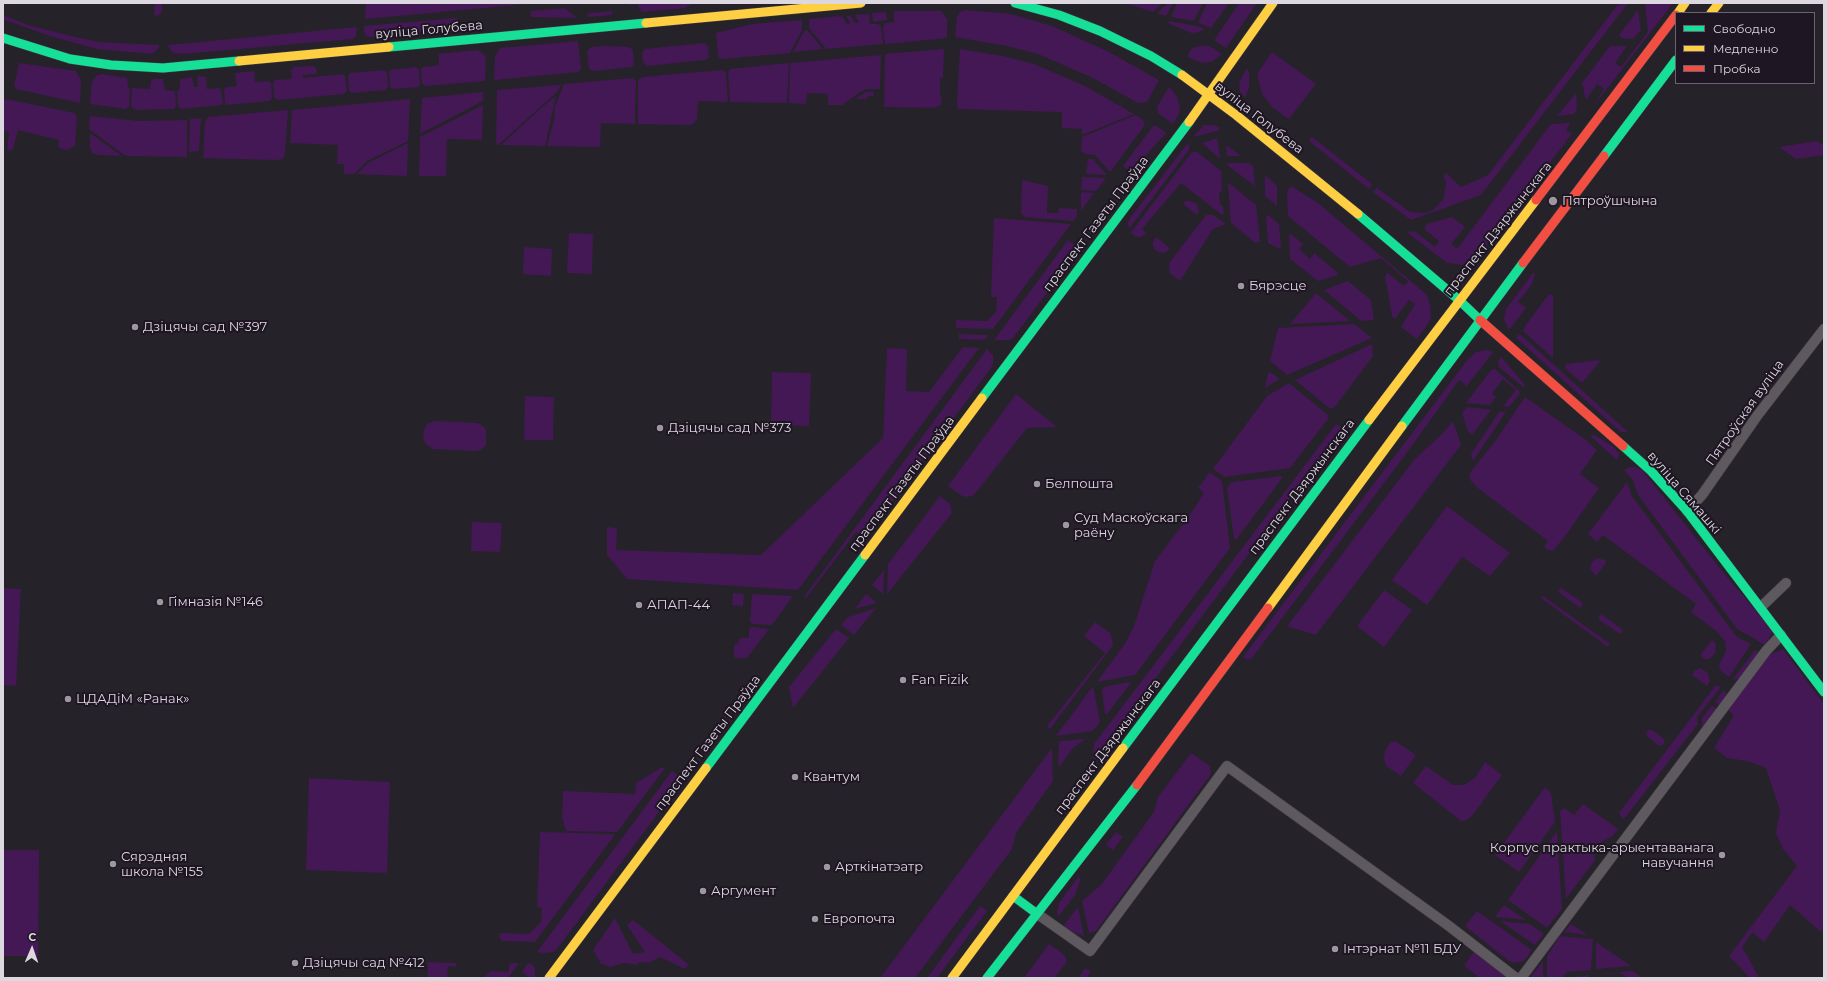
<!DOCTYPE html>
<meta charset="utf-8">
<style>
body{margin:0}
#map{position:relative;width:1827px;height:981px;overflow:hidden;background:#262229;font-family:Montserrat,sans-serif}
canvas{display:block}
.frame{position:absolute;inset:0;border:4px solid #ddd7e0;pointer-events:none}
.legend{position:absolute;left:1675px;top:12px;width:140px;height:72px;box-sizing:border-box;background:#1e1622;border:1px solid #6a636e;margin:0;padding:5px 7px;list-style:none;font-size:12px;color:#ddd7e0}
.legend li{display:flex;align-items:center;gap:8px;height:20px}
.legend b{width:20px;border:1px solid #6a636e}
.north{position:absolute;left:12px;top:929px;width:40px;height:40px;-webkit-text-stroke:3px #1e1622;paint-order:stroke;rotate:2deg;font-size:11px;font-weight:700;line-height:16px;text-align:center;color:#ddd7e0}
.north::after{content:'';display:block;margin:auto;width:14px;height:18px;background:#ddd7e0;clip-path:polygon(50% 0,100% 100%,50% 72%,0 100%)}
</style>
<div id="map">
<canvas width="1827" height="981"></canvas>
<div class="frame"></div>
<ul class="legend">
<li><b style="height:5px;background:#16e098"></b>Свободно</li>
<li><b style="height:5px;background:#ffcf43"></b>Медленно</li>
<li><b style="height:5px;background:#f24e42"></b>Пробка</li>
</ul>
<div class="north">С</div>
</div>
<script>
const context = document.querySelector('canvas').getContext('2d');
context.lineJoin = 'round';
function fillPath(path, color) { context.fillStyle = color; context.fill(path, 'evenodd'); }
const shape = rows => new Path2D(rows.map(r => 'M' + r).join(''));
function stroke(path, color, width, dash) { context.strokeStyle = color; context.lineWidth = width; context.lineCap = dash ? 'butt' : 'round'; context.setLineDash(dash || []); context.stroke(path); }
function write(font, color, halo, rows, align = 'center') {
  context.font = font + ' Montserrat,sans-serif'; context.lineWidth = 4; context.setLineDash([]); context.textBaseline = 'middle'; context.strokeStyle = halo; context.fillStyle = color; for (const [text, x, y, turn = 0] of rows) {
    context.save(); context.translate(x, y); context.rotate((+turn || 0) * Math.PI / 180); context.textAlign = isNaN(turn) ? turn : align; if (halo) context.strokeText(text, 0, 0); context.fillText(text, 0, 0); context.restore();
  }
}
fillPath(shape([
 [155,3,161,3,162,6,162,11,159,15,154,16],
 [366,3,538,3,365,19],
 [629,3,693,3,685,8,642,12,637,4,629,5],
 [1124,3,1162,3,1153,12],
 [1168,3,1173,3,1166,16,1157,13],
 [1177,3,1203,3,1194,21,1171,17],
 [1207,3,1229,3,1211,28,1198,23],
 [1239,3,1257,3,1226,48,1215,41,1215,39],
 [1619,3,1628,3,1481,195,1411,220,1373,192,1377,188,1410,212,1426,213,1433,210,1443,200,1446,184,1444,176,1446,173,1461,187,1488,175],
 [1645,3,1673,3,1593,107,1604,89,1597,84,1586,100,1582,83,1610,46,1627,46,1615,63,1621,67,1648,32],
 [565,8,577,18,531,17,531,11],
 [965,10,1011,14,1052,26,1109,52,1159,80,1147,102,1138,103,1093,78,1038,54,1007,46,955,37,957,17,960,12],
 [1638,10,1641,30,1633,39,1621,38,1619,35],
 [613,11,611,15,587,17,589,13],
 [894,11,941,11,947,19,947,38,885,44,883,26,886,23,894,22],
 [886,12,887,20,873,22,872,13],
 [869,14,870,24,878,24,881,26,883,44,826,49,809,28,809,19,842,16,847,24,851,23,846,16,850,15,855,23,859,23,855,15],
 [3,15,28,25,75,37,99,42,159,45,159,47,156,51,151,54,97,49,50,36,5,20,3,19],
 [458,18,458,23,425,31,371,37,366,36,364,32,364,26],
 [802,20,802,30,790,53,720,59,718,56,716,33,752,24],
 [1169,21,1197,26,1205,29,1199,32,1191,33,1168,23],
 [357,27,356,36,353,39,183,54,173,53,168,46,168,45],
 [807,30,823,49,793,52,804,31],
 [578,41,581,69,578,72,494,80,495,56,500,48],
 [704,43,708,46,709,57,706,60,646,66,643,62,642,53,645,49],
 [605,46,629,47,633,50,634,64,632,67,593,71,589,69,587,51,592,47],
 [1201,46,1209,46,1222,54,1213,61,1205,63,1196,61,1187,56,1192,48],
 [944,49,943,78,940,78,940,97,942,97,941,105,934,108,884,107,885,54],
 [960,49,1003,56,1034,64,1085,86,1134,114,1082,135,1082,129,1062,128,1062,112,958,109,957,103],
 [477,50,483,53,486,59,485,81,425,86,422,84,421,69,423,67,439,65,439,54],
 [1272,52,1316,84,1289,119,1273,108,1262,94,1257,74],
 [881,55,880,89,866,89,860,92,842,105,828,105,828,94,807,93,806,104,789,103,790,63],
 [19,63,76,71,81,80,80,103,16,89,14,86],
 [789,63,787,103,730,102,728,72,730,69],
 [313,66,316,68,317,74,303,75,303,78,343,74,345,76,347,91,344,94,277,100,274,97,273,83,275,80,292,79,291,70,294,67],
 [416,67,419,70,420,84,418,87,393,89,390,87,389,72,391,70],
 [1246,69,1249,71,1249,88,1245,97,1240,92,1239,83],
 [384,70,387,73,388,87,386,90,352,93,349,91,348,76,350,73],
 [722,70,726,72,728,102,698,101,697,119,694,123,690,125,638,124,638,81,642,77],
 [254,71,255,82,268,81,271,83,272,98,269,101,227,105,225,103,224,90,226,87,237,86,235,73],
 [102,74,127,78,128,87,130,88,129,106,126,109,90,104,92,82,96,76],
 [199,76,206,77,207,89,219,88,221,90,223,103,221,105,181,109,178,106,177,91,180,89,180,79,192,77,194,87,198,87,197,78],
 [632,78,636,81,635,124,601,123,600,147,547,146,554,120,555,106,564,84],
 [153,79,163,79,165,90,175,91,176,106,174,109,138,110,134,109,131,106,132,88,150,89,151,81],
 [561,85,557,92,498,145,496,143,497,90],
 [1169,87,1176,95,1180,105,1179,114,1173,124,1158,113,1157,107],
 [483,92,483,101,420,134,422,98],
 [866,92,874,92,873,96,868,96,867,99,855,99],
 [1576,93,1577,109,1574,114,1557,116],
 [556,96,545,146,501,145,542,107],
 [6,99,74,113,77,117,75,146,67,150,62,149,58,147,59,140,18,130,13,149,8,151,7,148,9,132,3,130,3,102],
 [410,99,408,141,367,161,354,174,344,174,344,164,337,164,338,145,290,143,292,110],
 [483,105,482,140,447,139,446,176,419,176,420,137],
 [288,110,285,154,282,159,277,160,203,158,205,122,208,117],
 [1136,115,1143,120,1145,125,1110,172,1095,155,1086,154,1081,151,1082,137],
 [90,116,139,121,187,120,187,157,130,156,124,155,89,129],
 [201,118,199,151,189,152,190,119],
 [1568,123,1570,124,1566,130,1572,134,1475,259,1463,265,1447,263,1408,233,1409,231,1416,232,1435,247,1439,241,1424,229,1427,224,1452,217,1465,227,1451,244,1457,249,1551,124],
 [1204,125,1214,125,1220,128,1217,131,1193,137],
 [1153,126,1157,126,1166,133,1131,172,1123,166],
 [90,133,122,156,98,155,92,153,90,147],
 [1312,137,1372,184,1369,189,1309,141],
 [1217,138,1220,157,1218,157,1202,143],
 [1817,141,1824,145,1824,155,1796,159,1779,147],
 [408,143,407,176,357,174,368,163],
 [1187,144,1189,145,1189,150,1129,229,1128,223,1130,218],
 [1226,145,1239,154,1239,156,1227,156],
 [1192,152,1197,152,1221,171,1222,190,1219,194,1220,204,1223,207,1224,214,1222,215,1181,183,1142,229,1147,234,1140,237,1134,236,1131,232],
 [1088,159,1093,159,1107,175,1086,174],
 [1228,163,1249,163,1253,166,1255,186,1227,165],
 [1265,175,1277,186,1277,206,1265,196],
 [1082,177,1106,178,1096,191,1081,190],
 [1022,180,1048,186,1047,213,1059,213,1059,208,1077,209,1077,216,1073,221,1024,217,1021,213],
 [1228,184,1230,184,1256,205,1260,242,1254,242,1231,223],
 [1291,186,1318,203,1426,294,1430,304,1431,316,1429,322,1417,339,1401,327,1415,304,1409,300,1395,319,1392,316,1385,276,1388,273,1404,286,1408,281,1381,258,1350,267,1288,216,1287,192],
 [1081,192,1094,193,1081,211],
 [1186,201,1190,201,1197,204,1199,211,1197,215,1183,204],
 [1206,215,1213,215,1226,224,1213,229,1180,281,1170,273,1169,263],
 [1268,215,1279,224,1281,248,1278,248,1268,243,1266,216],
 [994,218,1071,224,993,329,956,328,956,320,987,321,996,312,997,297,991,297],
 [569,233,593,234,592,274,567,273],
 [1289,234,1291,234,1303,244,1299,249,1310,259,1314,253,1338,273,1338,275,1318,281,1290,259],
 [1156,237,1170,248,1166,252,1162,253,1155,250,1153,246,1153,242],
 [1068,240,1076,246,1061,274,1013,338,1009,340,994,340],
 [524,247,552,249,551,276,523,274],
 [1533,273,1535,274,1532,284,1518,302,1526,308,1509,330,1504,320,1506,309],
 [1348,281,1371,300,1374,320,1361,321,1324,290],
 [1316,293,1349,320,1349,321,1290,324],
 [1549,294,1553,295,1553,358,1523,331,1525,326],
 [1354,324,1372,338,1287,375,1270,361,1278,328],
 [959,334,988,335,985,340,959,339],
 [1518,335,1521,335,1628,432,1621,432,1516,338],
 [1372,344,1373,356,1334,408,1329,408,1295,380],
 [963,347,979,348,798,590,627,579,607,555,607,527,617,528,616,550,761,555,883,438,887,348,907,349,906,391,929,392],
 [987,349,993,355,993,363,991,368,866,536,856,532,806,598,804,597],
 [1486,350,1493,352,1467,386,1459,380,1406,454,1252,658,1247,660,1243,657,1468,359,1476,352],
 [1501,357,1503,359,1525,385,1523,387,1499,367,1498,361],
 [1601,360,1582,383,1565,368,1566,364],
 [1495,369,1519,391,1520,394,1509,407,1503,406,1516,390,1503,379,1492,394,1496,397,1490,405,1466,403,1491,370],
 [772,372,811,373,809,426,771,425],
 [1270,372,1280,379,1265,388,1268,373],
 [1289,383,1327,414,1328,419,1290,468,1224,477,1213,469,1267,396],
 [1016,394,1057,427,1027,428,974,495,968,497,962,496,948,486],
 [525,396,554,397,553,440,524,440],
 [1525,397,1586,440,1597,450,1580,474,1599,488,1566,535,1553,551,1548,550,1544,547,1548,541,1479,489,1471,481,1469,474,1496,440],
 [1467,407,1491,410,1472,435,1468,431,1462,413],
 [1499,412,1506,412,1473,461,1471,454],
 [434,421,478,423,483,426,486,430,486,445,482,449,477,451,433,449,427,445,423,439,424,430,427,424],
 [1452,422,1454,424,1461,445,1316,635,1289,627,1288,625,1414,460,1442,434],
 [1336,424,1343,428,1093,762,1094,744],
 [1593,434,1614,447,1619,454,1617,460,1591,437],
 [1630,467,1636,467,1643,471,1722,571,1773,631,1765,645,1737,629,1638,495,1633,480,1624,470],
 [1210,472,1222,481,1230,548,1135,675,1097,682,1126,642,1134,626,1155,561,1187,519,1204,493,1198,488],
 [1281,476,1283,477,1236,540,1234,539,1227,488,1232,482],
 [1627,482,1632,496,1737,637,1751,644,1729,677,1721,671,1719,665,1726,651,1725,641,1716,631,1691,612,1696,604,1603,535,1597,542,1588,534],
 [940,496,950,504,952,513,887,594,888,564],
 [1447,506,1510,553,1490,576,1462,557,1427,605,1392,580],
 [472,522,502,523,500,552,471,551],
 [1598,558,1607,561,1596,576,1590,569,1592,562],
 [884,570,883,594,872,585],
 [3,588,21,589,16,686,3,685],
 [1561,588,1583,603,1580,608,1558,592],
 [1384,590,1412,610,1384,647,1357,626],
 [733,593,744,594,743,606,732,605],
 [752,594,793,596,772,625,752,624,750,621],
 [866,594,877,603,855,609],
 [1543,596,1610,644,1608,647,1541,598],
 [876,608,854,635,841,625,848,617],
 [1601,614,1623,630,1620,634,1598,619],
 [1095,622,1111,634,1113,645,1050,729,1047,726,1105,653,1084,636],
 [751,627,769,629,747,658,736,658,734,656,734,645,739,643,740,638,749,638,749,629],
 [836,629,849,638,793,708,789,687],
 [1712,640,1716,644,1715,653,1709,659,1704,659,1700,655],
 [1783,649,1824,704,1824,927,1821,932,1790,905,1764,942,1752,932,1742,948,1747,955,1759,978,1750,978,1729,956,1797,866,1783,849,1776,833,1780,810,1766,768,1747,761,1727,758,1714,748,1734,715,1728,710,1765,657],
 [1755,650,1760,653,1740,678,1732,680],
 [1700,668,1708,673,1710,681,1707,686,1692,675,1694,671],
 [1129,682,1131,683,1107,714,1105,713,1102,690,1104,687],
 [1716,685,1721,687,1697,717,1698,724,1624,819,1621,817,1619,813],
 [1093,686,1100,722,1093,731,1056,736],
 [1724,690,1727,695,1721,706,1715,702],
 [1712,705,1718,710,1634,822,1629,825,1702,728,1702,718],
 [1651,729,1663,738,1665,742,1663,745,1659,746,1648,737,1646,732],
 [1083,739,1084,740,1073,748,1060,766,1058,764,1059,744,1060,741],
 [1395,741,1416,755,1401,776,1386,766,1384,759,1385,751,1390,743],
 [1052,748,1053,781,1016,833,1012,849,915,978,880,978],
 [1191,753,1210,766,1211,774,1096,931,1089,933,1082,901,1101,885,1154,812,1158,797],
 [1485,762,1502,775,1472,816,1465,821,1461,821,1413,783,1426,766,1453,785,1464,785,1475,778],
 [661,768,665,768,618,831,615,832,566,831,562,817,563,791,635,794,636,783],
 [672,771,679,776,679,785,557,949,553,952,545,953,537,952],
 [309,778,390,782,387,873,306,870],
 [1545,787,1551,793,1555,822,1519,872,1495,855],
 [1583,804,1618,829,1613,836,1601,842,1594,851,1595,860,1566,899,1560,811,1564,808,1574,815],
 [1557,831,1562,909,1547,928,1508,900],
 [540,832,614,834,614,836,535,942,501,941,499,933,529,934,541,922,542,908,537,907],
 [1116,832,1123,837,1113,850,1106,845],
 [3,850,39,850,38,956,3,956],
 [1078,877,1081,879,1075,895,1058,917,1057,912,1059,903],
 [1504,905,1526,920,1495,917],
 [980,906,987,911,937,978,927,978],
 [1078,907,1084,936,1068,930,1064,925],
 [1477,911,1532,950,1524,961,1514,963,1509,961,1465,926],
 [615,918,633,954,645,952,627,925,633,920,688,964,685,969,660,957,649,963,639,962,638,965,623,963,611,967,601,964,593,950],
 [1500,921,1530,924,1544,934,1535,945],
 [1571,924,1588,935,1564,932],
 [1560,936,1593,939,1591,970,1567,972,1562,978,1547,978,1547,956],
 [1596,942,1631,966,1596,969],
 [1049,944,1062,953,1066,958,1066,963,1054,978,1024,978],
 [1474,951,1512,978,1480,978,1464,966],
 [1543,961,1543,978,1530,978],
 [428,962,456,963,456,967,448,966,447,978,428,978],
 [511,963,519,963,508,978,483,978,491,971,509,972,509,965],
 [528,963,532,964,535,968,535,978,530,978,522,972],
 [1085,968,1091,971,1086,978,1078,978],
 [1632,971,1643,978,1628,978,1621,973,1589,975,1587,978,1570,978,1571,977]
]), '#431855');
const street = shape([
 [1687,511,1702,495,1757,416,1824,329],
 [1761,607,1786,583],
 [1036,913,1090,951,1227,766,1449,926,1516,978],
 [1521,978,1766,651,1781,635]
]);
const fast = shape([
 [1015,3,1059,15,1100,31,1151,56,1182,75],
 [3,38,70,59,111,65,163,68,239,61],
 [389,47,646,23],
 [1604,156,1676,60],
 [1358,214,1459,300],
 [1459,300,1480,320],
 [982,398,1189,122],
 [1402,426,1523,263],
 [1623,446,1651,471,1687,511,1824,692],
 [1123,748,1369,420],
 [706,768,865,555],
 [1013,896,1036,913],
 [987,978,1137,785]
]);
const slow = shape([
 [1678,13,1685,3],
 [1711,13,1719,3],
 [646,23,861,3],
 [239,61,389,47],
 [1182,75,1236,115,1358,214],
 [1189,122,1273,3],
 [1369,420,1536,200],
 [865,555,982,398],
 [1268,608,1402,426],
 [549,978,706,768],
 [952,978,1123,748]
]);
const jam = shape([
 [1536,200,1676,15],
 [1523,263,1604,156],
 [1480,320,1623,446],
 [1137,785,1268,608]
]);
stroke(street, '#403d42', 11);
stroke(fast, '#403d42', 10);
stroke(slow, '#403d42', 10);
stroke(jam, '#403d42', 10);
stroke(street, '#5d595f', 10);
stroke(fast, '#16e098', 9);
stroke(slow, '#ffcf43', 9);
stroke(jam, '#f24e42', 9);
for (const [x, y, r, color] of [
 [1553,201,5,"#9d98a0"],
 [1241,286,4,"#9d98a0"],
 [135,327,4,"#9d98a0"],
 [660,428,4,"#9d98a0"],
 [1037,484,4,"#9d98a0"],
 [1066,525,4,"#9d98a0"],
 [160,602,4,"#9d98a0"],
 [639,605,4,"#9d98a0"],
 [903,680,4,"#9d98a0"],
 [68,699,4,"#9d98a0"],
 [795,777,4,"#9d98a0"],
 [1722,855,4,"#9d98a0"],
 [113,864,4,"#9d98a0"],
 [827,867,4,"#9d98a0"],
 [703,891,4,"#9d98a0"],
 [815,919,4,"#9d98a0"],
 [1335,949,4,"#9d98a0"],
 [295,963,4,"#9d98a0"]
]) { const dot = new Path2D(); dot.arc(x, y, r, 0, 2 * Math.PI); context.fillStyle = color; context.fill(dot); stroke(dot, '#1e1622', 1.5); }
write('13px', '#ddd7e0', '#1e1622', [
 ["вуліца Голубева",429,30,-5],
 ["вуліца Голубева",1259,118,38],
 ["праспект Газеты Праўда",1096,224,-53],
 ["праспект Дзяржынскага",1498,229,-52],
 ["Пятроўская вуліца",1745,413,-55],
 ["праспект Газеты Праўда",902,484,-53],
 ["праспект Дзяржынскага",1302,487,-53],
 ["вуліца Сямашкі",1684,493,49],
 ["праспект Газеты Праўда",708,743,-53],
 ["праспект Дзяржынскага",1108,747,-53]
]);
write('13px', '#ddd7e0', '#1e1622', [
 ["Пятроўшчына",1562,201],
 ["Бярэсце",1249,286],
 ["Дзіцячы сад №397",143,327],
 ["Дзіцячы сад №373",668,428],
 ["Белпошта",1045,484],
 ["Суд Маскоўскага",1074,518],
 ["раёну",1074,533],
 ["Гімназія №146",168,602],
 ["АПАП-44",647,605],
 ["Fan Fizik",911,680],
 ["ЦДАДіМ «Ранак»",76,699],
 ["Квантум",803,777],
 ["Корпус практыка-арыентаванага",1714,848,"right"],
 ["навучання",1714,863,"right"],
 ["Сярэдняя",121,857],
 ["школа №155",121,872],
 ["Арткінатэатр",835,867],
 ["Аргумент",711,891],
 ["Европочта",823,919],
 ["Інтэрнат №11 БДУ",1343,949],
 ["Дзіцячы сад №412",303,963]
], 'left');
</script>
